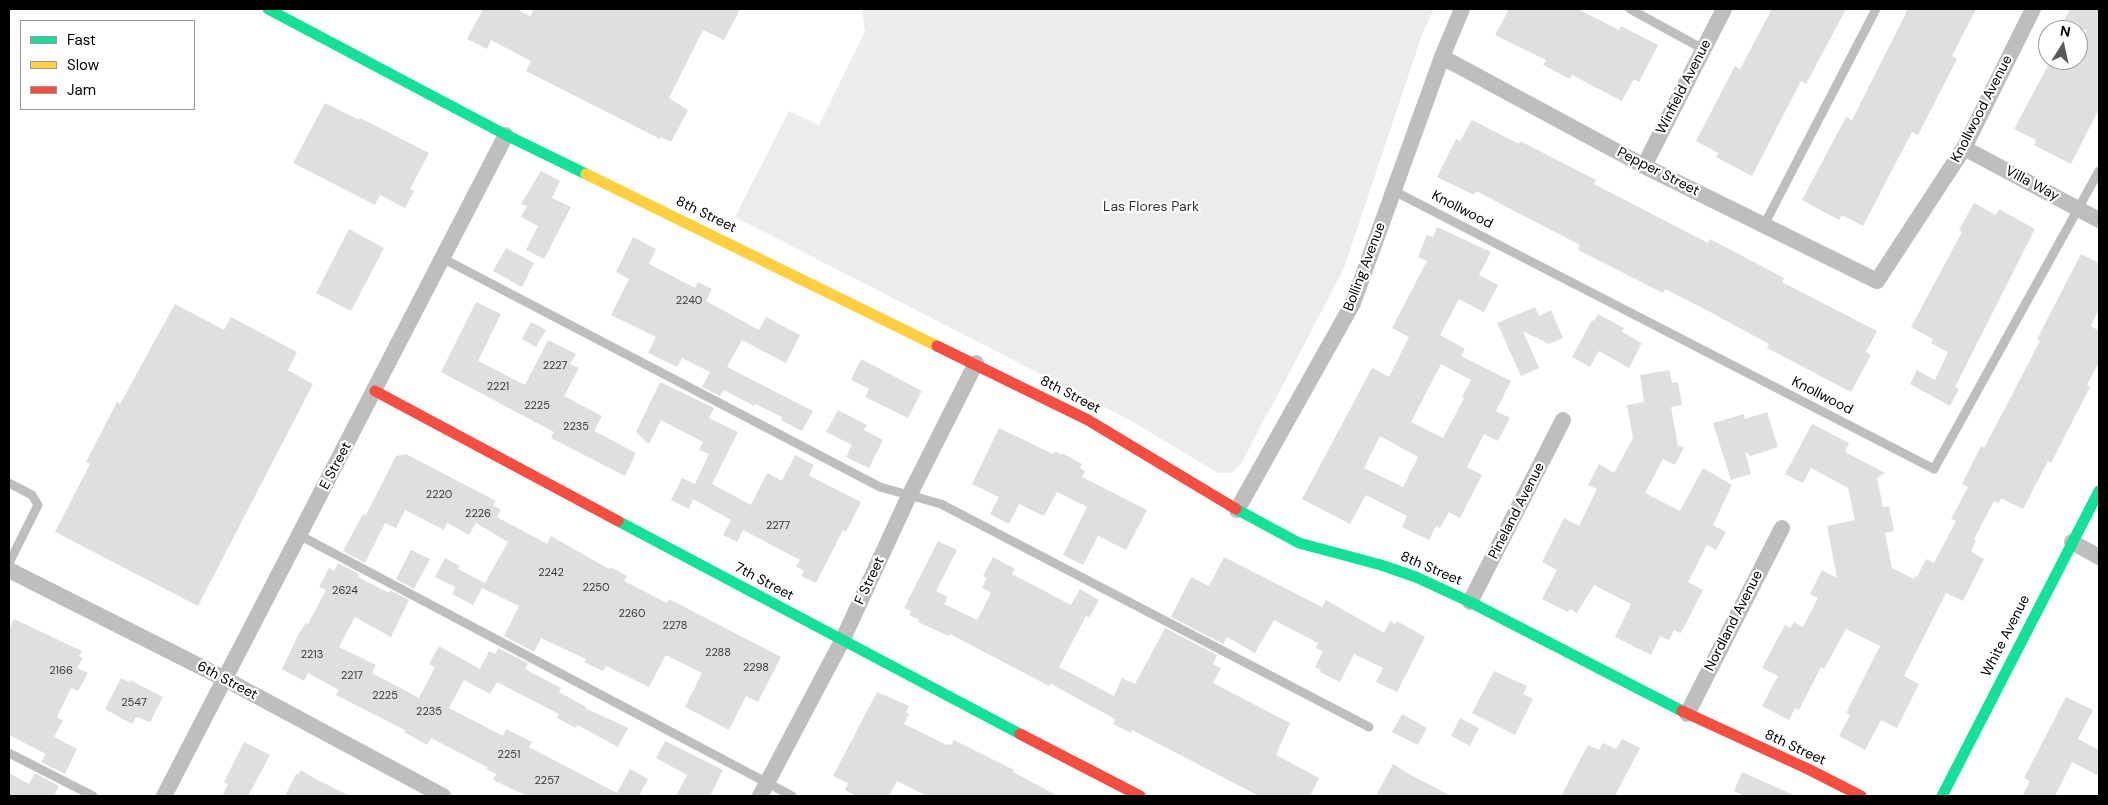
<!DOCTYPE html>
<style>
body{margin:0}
#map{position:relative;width:2108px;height:805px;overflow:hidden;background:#fff;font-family:"DM Sans",sans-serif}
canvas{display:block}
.frame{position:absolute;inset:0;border:10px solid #000;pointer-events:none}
.legend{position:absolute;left:20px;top:20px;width:175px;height:90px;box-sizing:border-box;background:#fff;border:1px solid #999;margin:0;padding:6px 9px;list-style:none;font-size:15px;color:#000}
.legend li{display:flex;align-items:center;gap:10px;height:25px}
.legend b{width:25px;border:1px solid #999}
.north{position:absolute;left:2038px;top:20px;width:50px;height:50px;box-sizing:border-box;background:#fff;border:1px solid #999;border-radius:50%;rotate:10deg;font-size:14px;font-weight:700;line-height:20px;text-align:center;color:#000}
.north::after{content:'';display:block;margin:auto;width:18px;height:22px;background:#595959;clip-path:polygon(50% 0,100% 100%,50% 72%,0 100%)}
</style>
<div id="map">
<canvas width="2108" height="805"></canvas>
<div class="frame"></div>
<ul class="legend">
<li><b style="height:6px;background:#16e098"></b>Fast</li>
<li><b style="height:6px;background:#ffcf43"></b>Slow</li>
<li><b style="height:6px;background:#f24e42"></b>Jam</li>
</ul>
<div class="north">N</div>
</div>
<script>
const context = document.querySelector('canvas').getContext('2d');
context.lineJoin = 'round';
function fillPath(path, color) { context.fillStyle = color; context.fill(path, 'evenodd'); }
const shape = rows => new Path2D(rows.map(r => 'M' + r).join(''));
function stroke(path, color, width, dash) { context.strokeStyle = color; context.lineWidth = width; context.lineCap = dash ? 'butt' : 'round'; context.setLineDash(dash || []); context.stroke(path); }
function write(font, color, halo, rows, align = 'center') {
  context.font = font + ' "DM Sans",sans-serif'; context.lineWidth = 4.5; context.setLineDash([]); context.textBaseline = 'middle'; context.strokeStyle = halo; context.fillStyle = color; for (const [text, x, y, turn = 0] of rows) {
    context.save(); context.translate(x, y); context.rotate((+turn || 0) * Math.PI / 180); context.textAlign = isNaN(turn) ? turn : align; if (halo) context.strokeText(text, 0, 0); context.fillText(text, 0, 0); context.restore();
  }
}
fillPath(shape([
 [862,9,1434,9,1423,32,1343,271,1241,464,1231,473,1218,473,1128,419,735,217,789,111,819,125,865,32]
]), '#ececec');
fillPath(shape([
 [483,9,516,9,530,16,534,9,740,9,724,40,703,30,669,98,688,110,671,142,661,137,660,139,526,71,531,61,491,40,487,49,467,39],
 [1509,9,1578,9,1619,30,1621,26,1658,45,1639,82,1634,79,1622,101,1572,75,1570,79,1543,65,1546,60,1495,35],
 [1772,9,1846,9,1806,84,1801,81,1752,176,1716,157,1718,153,1696,141,1735,66,1740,69],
 [1908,9,1976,9,1952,56,1957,59,1918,135,1912,132,1863,226,1842,215,1839,220,1802,200,1846,117,1852,120],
 [2070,9,2099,9,2099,109,2071,164,2034,145,2036,140,2014,129,2051,60,2078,60,2078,47,2087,30,2059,30],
 [325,103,359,120,360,118,429,153,410,189,414,191,405,208,380,195,375,205,293,163],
 [1472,120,1519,144,1520,141,1596,180,1594,184,1708,243,1710,239,1784,278,1782,282,1877,331,1866,352,1871,355,1851,392,1767,348,1769,344,1712,313,1665,289,1663,293,1578,250,1580,245,1476,191,1474,195,1437,177,1456,139,1460,141],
 [541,171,560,181,552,198,571,207,544,259,526,250,538,226,521,217,527,206,521,204],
 [1974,203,1996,215,1999,209,2035,229,1955,387,1959,389,1950,406,1910,384,1917,370,1935,380,1948,352,1931,343,1933,339,1911,327,1962,232,1959,230],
 [1437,227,1491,252,1479,275,1498,285,1484,312,1459,299,1440,335,1465,349,1461,356,1511,381,1496,411,1510,418,1498,441,1484,434,1467,467,1482,475,1460,518,1449,512,1440,528,1436,526,1429,540,1402,527,1407,516,1366,495,1350,524,1302,499,1372,368,1389,377,1409,337,1392,328,1427,261,1418,257,1427,235,1433,237],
 [1441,364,1471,380,1462,397,1464,398,1443,438,1411,422],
 [1380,436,1418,457,1403,487,1364,468],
 [349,229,384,248,351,311,316,293],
 [633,237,656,249,649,264,695,288,698,282,712,289,706,301,759,330,766,317,800,335,786,363,742,340,727,367,813,411,802,431,781,420,782,417,755,404,754,406,724,390,720,396,702,387,710,372,682,358,677,367,648,353,656,337,611,315,629,279,616,272],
 [506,248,534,263,522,287,493,271],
 [2081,254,2099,263,2099,309,2091,326,2099,331,2099,362,2087,385,2090,387,2051,463,2048,461,2023,509,2001,498,1999,503,1994,501,1974,539,1976,540,1971,552,1984,559,1963,601,1946,593,1904,676,1919,684,1897,728,1881,720,1865,750,1839,736,1850,715,1846,713,1880,646,1846,629,1824,669,1821,667,1799,710,1795,708,1789,720,1762,706,1778,676,1762,668,1785,625,1790,628,1794,622,1803,627,1818,598,1810,594,1822,570,1837,578,1827,526,1855,520,1848,488,1811,468,1803,483,1785,474,1812,424,1849,443,1845,452,1885,473,1877,478,1883,507,1889,506,1894,531,1885,533,1892,568,1914,579,1915,576,1917,577,1926,559,1934,563,1956,521,1951,519,1968,487,1962,484,1981,446,1984,448,2015,389,2040,341,2037,339],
 [476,302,501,314,478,361,525,385,548,340,576,354,570,364,579,368,564,396,602,416,594,431,636,453,625,476,551,438,554,432,441,372],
 [175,304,224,330,231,317,297,352,288,370,313,384,198,606,55,532,90,464,86,462,117,402,120,404],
 [1535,307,1539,316,1551,310,1563,338,1549,344,1523,331,1539,368,1521,376,1497,323],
 [1598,314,1624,328,1622,332,1642,343,1629,368,1599,351,1590,367,1572,357,1592,320,1594,321],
 [531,322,546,330,536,347,522,339],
 [861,359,922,391,908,418,865,397,869,389,851,380],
 [1669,370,1672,383,1678,382,1682,405,1671,407,1678,446,1684,447,1675,465,1663,459,1645,493,1680,511,1703,468,1732,485,1713,525,1726,532,1716,550,1707,545,1688,582,1703,590,1681,633,1674,630,1669,640,1660,636,1651,655,1615,637,1631,604,1594,585,1577,613,1570,609,1568,612,1542,599,1557,570,1542,562,1564,518,1579,526,1597,489,1588,485,1599,464,1614,473,1633,438,1627,405,1644,402,1640,375],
 [660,382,714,408,709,418,738,432,712,484,751,505,767,473,782,481,795,455,814,465,809,474,810,476,861,502,846,532,843,530,816,583,801,576,804,571,796,566,800,560,743,530,737,542,723,535,731,520,693,499,689,509,671,500,682,478,695,484,709,454,699,450,703,442,661,420,649,444,636,432],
 [838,410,867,425,864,430,883,440,869,468,846,457,852,445,826,432],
 [1767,412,1778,447,1751,456,1745,452,1751,474,1731,480,1713,423,1744,414,1745,419],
 [999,428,1053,454,1055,451,1061,455,1062,453,1082,464,1080,468,1085,471,1082,477,1147,510,1126,550,1098,536,1083,565,1063,555,1087,507,1057,492,1044,516,1019,504,1009,524,990,514,999,497,972,484],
 [406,454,496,501,493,505,501,510,497,517,547,544,551,536,609,569,610,567,627,576,624,581,667,603,669,599,781,657,758,702,746,696,729,730,685,707,702,673,666,655,649,687,606,666,603,671,584,662,586,659,541,638,534,652,504,636,519,606,482,588,508,542,476,523,469,535,447,523,444,530,405,510,396,528,385,523,365,563,343,551,363,514,366,515,396,456],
 [938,541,957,550,936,591,948,597,944,604,977,620,991,593,982,588,987,578,983,576,993,557,1015,569,1012,574,1071,605,1080,589,1099,600,1089,618,1086,616,1059,667,1114,696,1122,678,1135,684,1165,628,1217,655,1213,664,1221,668,1213,683,1290,723,1276,755,1319,778,1310,796,1259,796,1132,730,1131,733,1113,724,1115,719,1051,684,1049,686,950,634,949,636,918,622,919,620,909,615,911,611,904,608],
 [411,550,430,559,414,589,396,579],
 [1224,557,1322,607,1326,600,1384,633,1390,621,1395,624,1397,621,1425,637,1397,692,1376,682,1383,668,1354,654,1340,682,1320,672,1321,670,1315,667,1323,651,1316,648,1318,643,1274,620,1255,653,1227,637,1223,644,1171,617,1191,577,1209,586],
 [445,558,460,566,458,569,485,583,473,605,452,594,455,587,435,577],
 [338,563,359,574,358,577,389,593,390,590,409,600,391,637,355,617,339,647,376,665,372,673,419,698,435,667,429,664,439,646,480,669,489,651,495,654,498,648,528,663,525,669,561,688,559,692,586,707,585,708,628,728,618,747,577,725,576,728,557,718,559,714,497,682,490,694,464,680,449,708,503,736,506,729,532,742,529,747,617,793,630,769,648,779,639,796,527,796,493,780,496,774,486,769,487,767,431,738,427,745,404,732,405,730,336,695,339,690,308,673,304,681,282,669,299,633,306,623,308,624,326,590,319,587,329,568,334,571],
 [14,619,82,651,79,656,83,658,77,668,88,673,78,691,71,688,57,717,63,720,54,737,77,749,65,774,41,762,46,754,9,735,9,630],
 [1494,671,1527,686,1523,694,1533,699,1515,735,1472,713],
 [121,678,129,682,130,680,163,697,150,722,136,717,132,724,105,709],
 [877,692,909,706,906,712,909,714,904,724,947,745,948,744,951,745,954,740,1014,770,1013,772,1058,796,927,796,897,781,889,796,856,796,845,790,848,783,833,776],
 [2066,697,2093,710,2078,739,2099,750,2099,776,2072,762,2055,796,2022,796,2030,781,2024,778],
 [1402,714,1427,728,1418,745,1392,732],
 [1460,718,1479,728,1470,746,1451,736],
 [1622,739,1640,748,1615,796,1561,796,1588,745,1599,750,1603,743,1616,749],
 [665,741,723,770,710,796,676,796,687,775,656,758],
 [244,742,270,755,248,796,222,796,228,784,224,782],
 [1393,764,1411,775,1451,796,1376,796],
 [301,770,314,778,350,796,285,796,296,774,298,774],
 [1742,772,1796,796,1745,796,1734,791],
 [9,773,29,784,35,773,59,786,54,796,9,796]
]), '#dfdfdf');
stroke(shape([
 [1630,9,1703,49],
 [1394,191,1934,469,2099,171],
 [1764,225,1876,9],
 [442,258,880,487,941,504,1369,727],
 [9,483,32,495,38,505,9,563],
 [299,535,792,796],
 [9,753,93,796]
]), '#bebebe', 9);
stroke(shape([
 [1442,57,1644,166,1877,281,1964,148,2033,9],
 [1964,148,2099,220],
 [1644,166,1724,9],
 [1237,510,1353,303,1442,57,1462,9],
 [2072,542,2099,557],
 [9,570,225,679,443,796],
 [1470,602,1563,420],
 [1687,714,1782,528],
 [164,796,506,135],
 [760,796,842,641,909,496,976,363]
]), '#bebebe', 16);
stroke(shape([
 [268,9,506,135,586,174],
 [1236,509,1299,543,1381,565,1416,577,1470,602,1682,711],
 [618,521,1020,734],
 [1942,796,2099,491]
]), '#16e098', 11);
stroke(shape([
 [586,174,937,346]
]), '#ffcf43', 11);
stroke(shape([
 [937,346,1088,420,1236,509],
 [375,391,618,521],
 [1682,711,1808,769,1861,796],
 [1020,734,1140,796]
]), '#f24e42', 11);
write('11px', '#383838', null, [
 ["2240",689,301],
 ["2227",555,366],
 ["2221",498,387],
 ["2225",537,406],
 ["2235",576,427],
 ["2220",439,495],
 ["2226",478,514],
 ["2277",778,526],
 ["2242",551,573],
 ["2250",596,588],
 ["2624",345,591],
 ["2260",632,614],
 ["2278",675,626],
 ["2288",718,653],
 ["2213",312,655],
 ["2298",756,668],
 ["2166",61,671],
 ["2217",352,676],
 ["2225",385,696],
 ["2547",134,703],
 ["2235",429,712],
 ["2251",509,755],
 ["2257",547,781]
]);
write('14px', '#000', '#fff', [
 ["Winfield Avenue",1684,87,-63],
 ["Knollwood Avenue",1982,109,-63],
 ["Pepper Street",1658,172,27],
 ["Villa Way",2032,184,28],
 ["Knollwood",1462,210,27],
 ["8th Street",706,215,26],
 ["Bolling Avenue",1365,267,-69],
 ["8th Street",1070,395,27],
 ["Knollwood",1822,396,27],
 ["E Street",336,466,-62],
 ["Pineland Avenue",1517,511,-63],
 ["8th Street",1431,569,23],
 ["F Street",870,581,-65],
 ["7th Street",764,582,28],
 ["Nordland Avenue",1734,621,-63],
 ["White Avenue",2006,636,-63],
 ["6th Street",227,681,28],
 ["8th Street",1795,748,25]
]);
write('14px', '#333', '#fff', [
 ["Las Flores Park",1151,207]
]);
</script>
